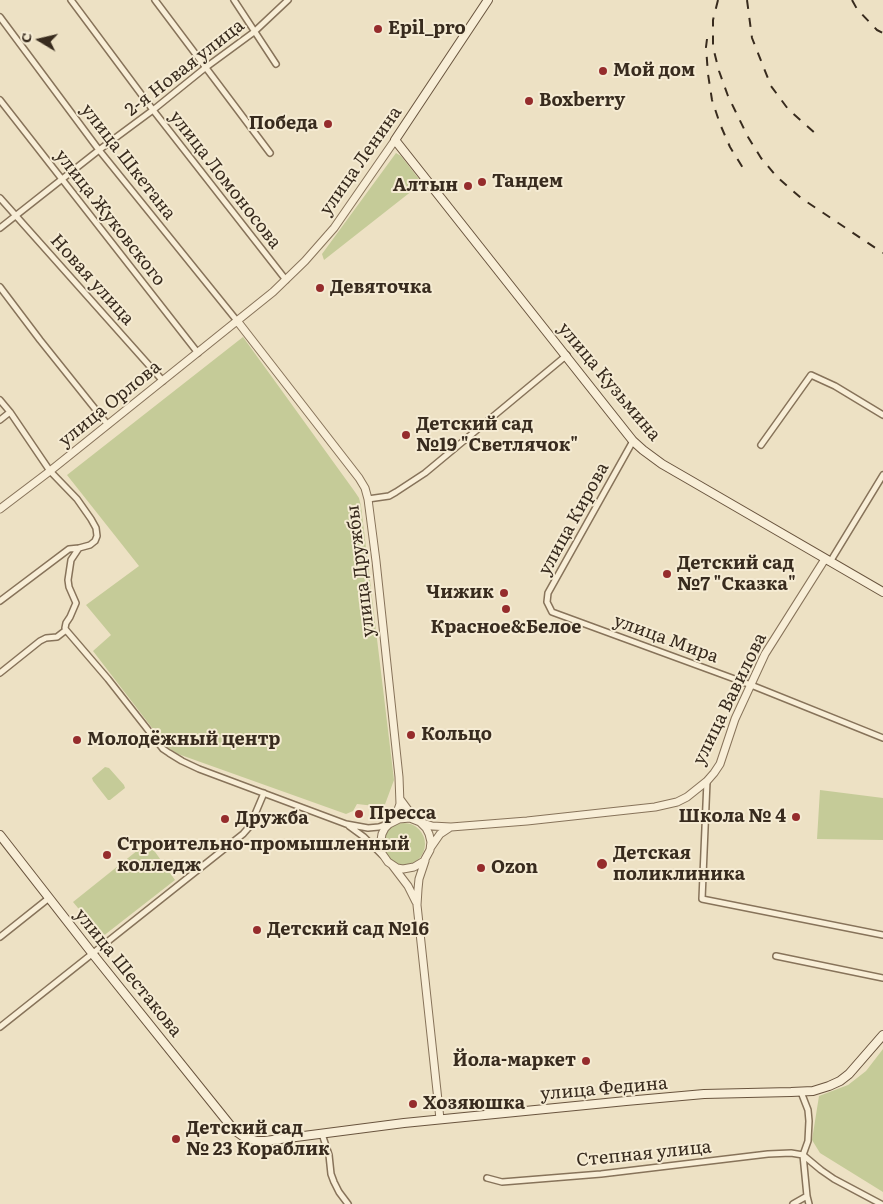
<!DOCTYPE html>
<meta charset="utf-8">
<style>
body{margin:0}
#map{position:relative;width:883px;height:1204px;overflow:hidden;background:#ede1c4;font-family:Literata,serif}
canvas{display:block}
.north{position:absolute;left:15px;top:15px;width:50px;height:50px;-webkit-text-stroke:4px #f5ebd3;paint-order:stroke;rotate:279deg;font-size:14px;font-weight:700;line-height:20px;text-align:center;color:#382b1e}
.north::after{content:'';display:block;margin:auto;width:18px;height:22px;background:#382b1e;clip-path:polygon(50% 0,100% 100%,50% 72%,0 100%)}
</style>
<div id="map">
<canvas width="883" height="1204"></canvas>
<div class="north">С</div>
</div>
<script>
const context = document.querySelector('canvas').getContext('2d');
context.lineJoin = 'round';
function fillPath(path, color) { context.fillStyle = color; context.fill(path, 'evenodd'); }
const shape = rows => new Path2D(rows.map(r => 'M' + r).join(''));
function stroke(path, color, width, dash) { context.strokeStyle = color; context.lineWidth = width; context.lineCap = dash ? 'butt' : 'round'; context.setLineDash(dash || []); context.stroke(path); }
function write(font, color, halo, rows, align = 'center') {
  context.font = font + ' Literata,serif'; context.lineWidth = 4; context.setLineDash([]); context.textBaseline = 'middle'; context.strokeStyle = halo; context.fillStyle = color; for (const [text, x, y, turn = 0] of rows) {
    context.save(); context.translate(x, y); context.rotate((+turn || 0) * Math.PI / 180); context.textAlign = isNaN(turn) ? turn : align; if (halo) context.strokeText(text, 0, 0); context.fillText(text, 0, 0); context.restore();
  }
}
fillPath(shape([
 [396,153,401,156,422,183,324,260,322,254],
 [243,337,355,492,359,498,361,506,394,780,384,807,357,804,353,811,346,814,178,754,166,746,93,651,111,635,86,605,139,566,67,475],
 [105,767,109,768,124,785,125,788,110,800,108,800,93,781,92,778],
 [820,790,883,798,883,840,817,839],
 '383 844a21 21 0 1 1 42 0a21 21 0 1 1-42 0Z',
 [148,842,175,880,102,937,73,902],
 [883,1049,883,1192,820,1153,812,1140,819,1096,848,1085,866,1071]
]), '#c5cb98');
const minor = shape([
 [71,0,153,110,286,280],
 [155,0,270,153],
 [234,0,276,64],
 [0,17,99,150,238,322],
 [0,100,198,353],
 [0,198,163,381],
 [0,228,99,150,153,110,205,68,254,32,288,0],
 [0,287,40,340,108,425],
 [0,400,10,412,50,471,77,499,91,519,96,528,97,536,95,541,90,545,79,548,71,560,68,580,69,587,76,603,70,617,66,623,65,628,66,630],
 [0,420,10,412],
 [633,441,548,593,547,602,552,612,751,685,883,738],
 [761,445,811,375,835,386,883,415],
 [368,499,389,496,396,492,425,473,567,355],
 [830,562,883,475],
 [0,601,69,549,79,548],
 [66,630,108,679,163,749,169,753,182,761,199,769,346,824,368,828,379,827,387,824],
 [0,673,40,641,46,638,57,637,66,630],
 [707,781,702,899,883,935],
 [349,826,364,837,382,855],
 [0,937,49,898],
 [776,956,883,978],
 [0,1027,243,834,250,826,264,793],
 [801,1092,808,1110,809,1121,808,1141,803,1155,807,1196,809,1204],
 [322,1134,329,1155,331,1174,334,1182,339,1192,348,1204],
 [487,1178,502,1182,601,1174,768,1154,791,1153,803,1155,821,1170,834,1179,881,1204],
 [793,1204,807,1196]
]);
const tertiary = shape([
 [238,322,359,478,365,488,368,499,376,561,399,777,400,804,394,821],
 [0,509,50,471,273,292,305,261,334,228,395,140],
 [400,799,411,814,420,822,426,828,429,834,431,842,430,850,424,861,414,867,403,869,397,868,388,862,381,852,380,846,382,834,385,828,389,824,399,819,410,818,420,822,432,826,451,827,527,821,655,807,677,802,687,797,707,781,714,773,720,764,735,719,765,654,825,559],
 [431,847,440,834,449,828],
 [425,861,419,879,418,889,417,905,440,1119],
 [392,865,408,886,416,902]
]);
const secondary = shape([
 [488,0,395,140,610,412,633,441,643,450,662,464,688,479,883,592],
 [0,835,92,953,234,1130,244,1137,257,1141,265,1141,404,1123,626,1101,704,1094,791,1092,813,1091,829,1086,840,1081,849,1074,883,1035]
]);
stroke(minor, '#87735a', 8);
stroke(tertiary, '#87735a', 9);
stroke(secondary, '#69543e', 10);
stroke(minor, '#f8eed7', 5);
stroke(tertiary, '#f8eed7', 7);
stroke(secondary, '#f8eed7', 8);
stroke(shape([
 [718,0,713,20,713,47,719,71,728,96,748,137,761,158,777,177,801,198,883,253],
 [747,0,752,38,771,86,788,109,815,133],
 [852,0,857,9,877,30,883,33],
 [707,39,706,47,708,74,712,100,720,124,730,147,743,168]
]), '#382b1e', 2, [9, 9]);
for (const [x, y, r, color] of [
 [378,29,5,"#952c2c"],
 [603,71,5,"#952c2c"],
 [529,101,5,"#952c2c"],
 [328,124,5,"#952c2c"],
 [482,182,5,"#952c2c"],
 [468,186,5,"#952c2c"],
 [320,288,5,"#952c2c"],
 [406,435,5,"#952c2c"],
 [667,574,5,"#952c2c"],
 [504,593,5,"#952c2c"],
 [506,609,5,"#952c2c"],
 [411,735,5,"#952c2c"],
 [77,740,5,"#952c2c"],
 [359,814,5,"#952c2c"],
 [796,817,5,"#952c2c"],
 [225,819,5,"#952c2c"],
 [107,855,5,"#952c2c"],
 [602,864,6,"#952c2c"],
 [481,868,5,"#952c2c"],
 [257,930,5,"#952c2c"],
 [586,1061,5,"#952c2c"],
 [413,1104,5,"#952c2c"],
 [176,1139,5,"#952c2c"]
]) { const dot = new Path2D(); dot.arc(x, y, r, 0, 2 * Math.PI); context.fillStyle = color; context.fill(dot); stroke(dot, '#f5ebd3', 2); }
write('bold 18px', '#382b1e', '#f5ebd3', [
 ["Epil_pro",388,29],
 ["Мой дом",613,71],
 ["Boxberry",539,101],
 ["Победа",318,124,"right"],
 ["Тандем",492,182],
 ["Алтын",458,186,"right"],
 ["Девяточка",330,288],
 ["Детский сад",416,425],
 ["№19 \"Светлячок\"",416,446],
 ["Детский сад",677,564],
 ["№7 \"Сказка\"",677,585],
 ["Чижик",494,593,"right"],
 ["Красное&Белое",506,628,"center"],
 ["Кольцо",421,735],
 ["Молодёжный центр",87,740],
 ["Пресса",369,814],
 ["Школа № 4",786,817,"right"],
 ["Дружба",235,819],
 ["Строительно-промышленный",117,845],
 ["колледж",117,866],
 ["Детская",613,854],
 ["поликлиника",613,875],
 ["Ozon",491,868],
 ["Детский сад №16",267,930],
 ["Йола-маркет",576,1061,"right"],
 ["Хозяюшка",423,1104],
 ["Детский сад",186,1129],
 ["№ 23 Кораблик",186,1150]
], 'left');
write('18px', '#382b1e', '#f5ebd3', [
 ["2-я Новая улица",185,68,-38],
 ["улица Ленина",361,161,-55],
 ["улица Шкетана",128,162,52],
 ["улица Ломоносова",225,180,52],
 ["улица Жуковского",110,218,52],
 ["Новая улица",92,280,48],
 ["улица Кузьмина",609,382,50],
 ["улица Орлова",110,404,-39],
 ["улица Кирова",574,519,-61],
 ["улица Дружбы",361,571,-97],
 ["улица Мира",666,639,20],
 ["улица Вавилова",730,699,-64],
 ["улица Шестакова",128,973,51],
 ["улица Федина",604,1089,-5],
 ["Степная улица",644,1154,-6]
]);
</script>
